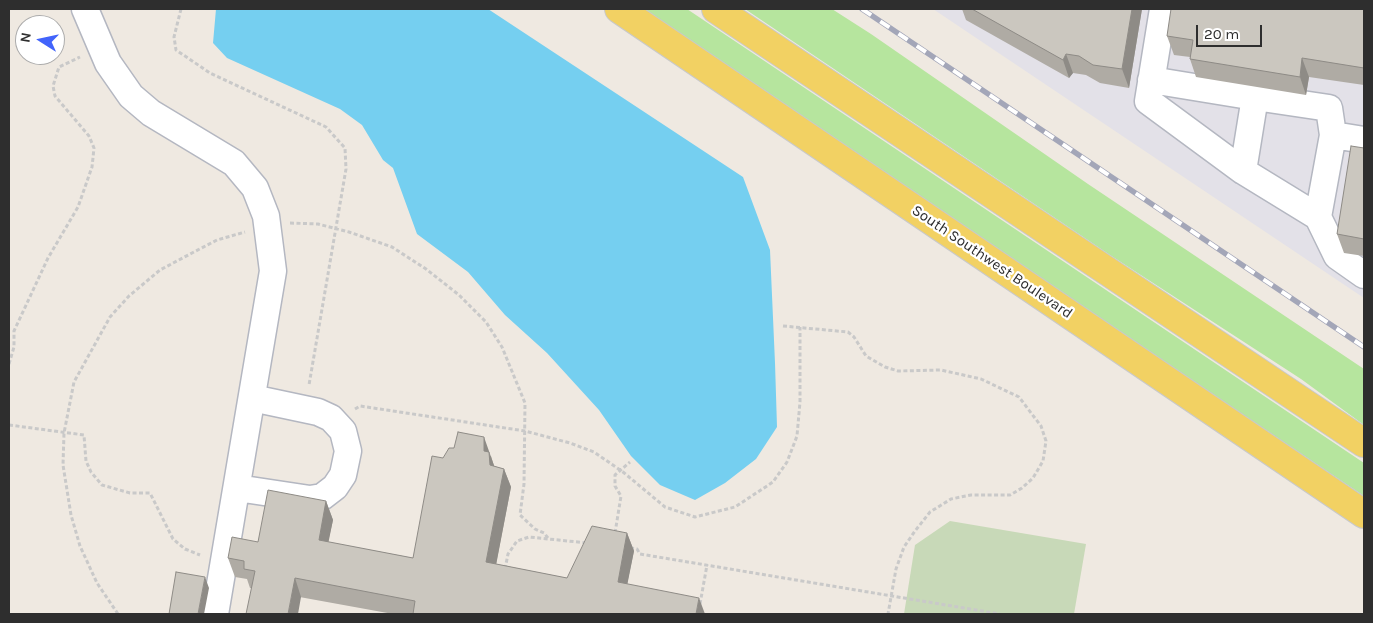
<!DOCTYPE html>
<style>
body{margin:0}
#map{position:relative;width:1373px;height:623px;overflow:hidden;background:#efe9e1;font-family:Karla,sans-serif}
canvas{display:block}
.frame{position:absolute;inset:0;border:10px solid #2e2e2e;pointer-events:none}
.north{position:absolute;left:15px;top:15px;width:50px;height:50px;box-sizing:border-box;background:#fff;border:1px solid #ababab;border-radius:50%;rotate:280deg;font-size:14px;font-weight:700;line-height:20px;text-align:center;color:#2e2e2e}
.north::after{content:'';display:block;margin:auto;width:18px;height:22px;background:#4264fb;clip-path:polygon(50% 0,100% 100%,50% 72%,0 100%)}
.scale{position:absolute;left:1196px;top:25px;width:66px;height:22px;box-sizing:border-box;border:2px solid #2e2e2e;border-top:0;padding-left:6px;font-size:15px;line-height:18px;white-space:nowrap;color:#2e2e2e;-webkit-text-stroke:4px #fff;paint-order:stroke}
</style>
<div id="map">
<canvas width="1373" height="623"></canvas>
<div class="frame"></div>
<div class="north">N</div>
<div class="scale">20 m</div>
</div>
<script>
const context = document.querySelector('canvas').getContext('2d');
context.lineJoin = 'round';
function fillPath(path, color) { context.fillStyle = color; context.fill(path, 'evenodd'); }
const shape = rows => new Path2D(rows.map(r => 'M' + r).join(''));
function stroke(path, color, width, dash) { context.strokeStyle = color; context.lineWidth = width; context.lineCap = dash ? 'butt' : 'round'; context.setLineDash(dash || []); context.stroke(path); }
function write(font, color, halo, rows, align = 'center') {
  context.font = font + ' Karla,sans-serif'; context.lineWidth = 4.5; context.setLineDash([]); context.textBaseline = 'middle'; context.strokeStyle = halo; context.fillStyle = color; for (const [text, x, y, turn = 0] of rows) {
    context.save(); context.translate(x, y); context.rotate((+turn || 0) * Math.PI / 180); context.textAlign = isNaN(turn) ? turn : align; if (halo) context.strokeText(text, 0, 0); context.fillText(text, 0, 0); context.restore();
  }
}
fillPath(shape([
 [933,9,1364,9,1364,298]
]), '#e3e1e8');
fillPath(shape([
 [638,9,687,9,936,176,1364,463,1364,496],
 [745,9,832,9,871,34,1088,184,1364,369,1364,425,1301,379,1110,255]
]), '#b6e59e');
fillPath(shape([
 [950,521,1086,544,1074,614,904,614,915,545]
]), '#c8d9b8');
fillPath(shape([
 [216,9,488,9,743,177,770,250,775,363,777,427,756,459,725,483,695,500,660,485,631,456,599,410,547,353,505,315,468,272,417,234,393,168,383,160,362,125,340,109,227,58,213,43]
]), '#75cff0');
const minor = shape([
 [85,9,108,63,131,96,151,113,234,163,255,188,266,216,273,271,215,614],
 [1163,9,1148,101,1243,171,1318,217],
 [1151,80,1255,97],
 [1364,140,1333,135,1318,217,1337,256,1364,275],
 [1243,171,1255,97,1329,108,1333,135],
 [237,488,310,499,322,497,335,487,343,475,348,451,343,431,331,418,318,412,252,398]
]);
const major = shape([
 [619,9,1364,514],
 [716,9,1364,443]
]);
stroke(minor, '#b4b7c1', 29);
stroke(major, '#c9c9c9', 30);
stroke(shape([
 [181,9,174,37,176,50,210,73,326,127,345,148,346,169,309,385],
 [290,223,318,224,349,232,392,247,426,269,459,295,486,322,502,347,525,403,524,484,520,515,535,529,544,533,548,538],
 [783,326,848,332,854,337,866,356,885,367,898,371,941,370,981,379,1019,397,1041,426,1046,441,1043,461,1033,478,1022,488,1010,495,971,495,951,499,930,512,915,531,904,547,896,569,888,614],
 [9,364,14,347,14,331,48,258,78,207,92,167,94,148,89,136,55,96,53,86,59,67,80,57],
 [355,409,360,406,525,431,570,443,594,452,623,472,665,507,695,517,735,507,773,482,787,462,797,436,800,402,800,327],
 [9,425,84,435,86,461,91,472,102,485,130,493,150,493,173,539,185,549,200,555],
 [615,533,621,496,615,486,615,475,630,462],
 [630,548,637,549,640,554,1000,614],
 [505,569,508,554,517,541,529,537,587,543],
 [700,604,707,565],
 [118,614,97,583,80,546,71,515,63,465,64,433,74,382,110,317,129,296,160,270,192,253,217,240,245,232]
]), '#c9c9c9', 3, [4, 2.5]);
stroke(minor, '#fff', 26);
stroke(major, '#f2d163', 28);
const rail = shape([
 [862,9,1364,347]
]);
stroke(rail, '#a3a6b8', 5.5);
stroke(rail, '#fff', 4, [11]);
fillPath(shape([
 [962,9,1142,9,1129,88,1100,83,1086,75,1073,73,1069,78,966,20],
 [1364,9,1364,85,1309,77,1306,95,1196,77,1190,59,1190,57,1174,55,1167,36],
 [1364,148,1364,256,1344,253,1337,234],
 [491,456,494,466,504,469,511,487,496,564,567,578,627,533,634,551,627,584,705,614,393,614,250,588,247,579,235,577,228,558,258,542,326,501,333,520,328,542,413,558,443,458]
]), '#afaba4');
fillPath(shape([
 [1132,9,1142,9,1129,88,1122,69],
 [1066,54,1073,73,1069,78,1063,60],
 [1302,58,1309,77,1306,95,1300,77],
 [484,437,496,471,497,484,484,451],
 [504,469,511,487,493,581,486,562],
 [326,501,333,520,325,559,319,540],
 [627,533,634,551,624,601,618,582],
 [205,577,209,588,204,614,198,614],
 [295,578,301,597,298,614,288,614],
 [699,598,705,614,696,614]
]), '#8e8b86');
const building = shape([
 [972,9,1132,9,1122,69,1093,65,1079,56,1066,54,1063,60,972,9],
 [1171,9,1364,9,1364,68,1302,58,1300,77,1190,59,1193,40,1167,36,1171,9],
 [1351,146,1364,148,1364,239,1337,234,1351,146],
 [458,432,484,437,484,451,489,452,490,465,504,469,486,562,567,578,592,526,627,533,618,582,699,598,696,614,413,614,415,601,295,578,288,614,246,614,255,571,244,569,244,561,228,558,232,537,258,542,268,490,326,501,319,540,413,558,432,456,443,458,449,448,454,448,458,432],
 [176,572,205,577,198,614,169,614,176,572]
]);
fillPath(building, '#cbc7bf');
stroke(building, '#8e8b86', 1);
write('15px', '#2e2e2e', '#fff', [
 ["South Southwest Boulevard",992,262,34]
]);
</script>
